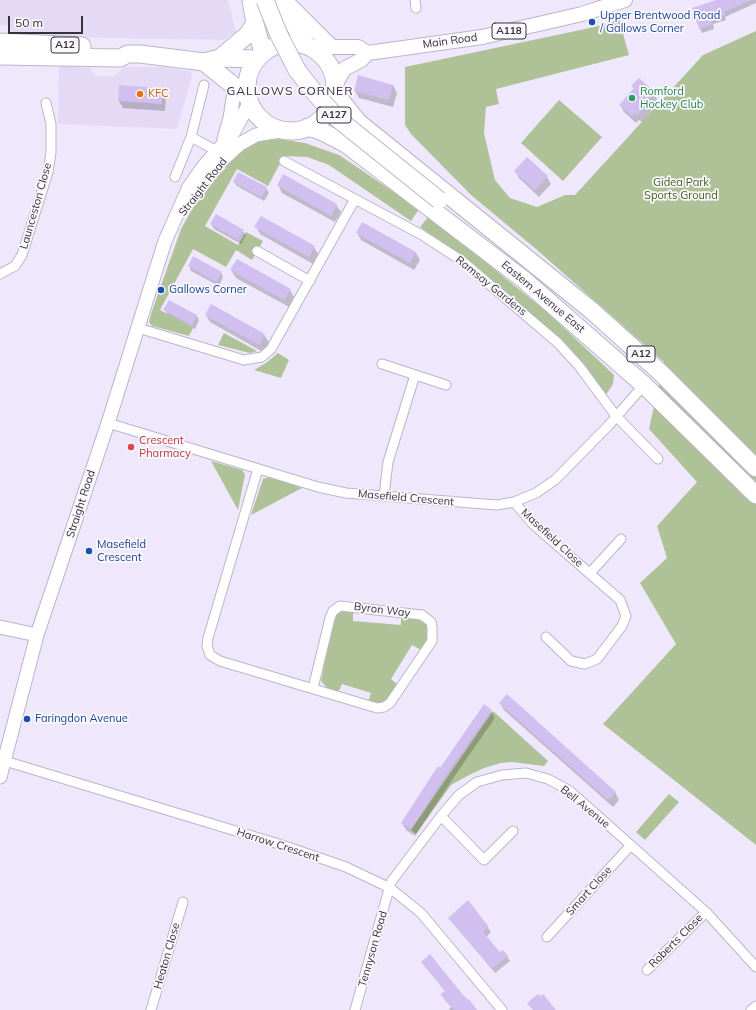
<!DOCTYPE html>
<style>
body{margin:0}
#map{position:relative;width:756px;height:1010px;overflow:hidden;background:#efe8fd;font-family:Mulish,sans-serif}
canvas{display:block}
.scale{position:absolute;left:8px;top:16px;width:75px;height:18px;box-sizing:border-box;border:2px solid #34323a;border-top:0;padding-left:5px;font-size:12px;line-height:14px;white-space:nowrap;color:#34323a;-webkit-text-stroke:3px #faf8fc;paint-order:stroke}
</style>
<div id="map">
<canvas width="756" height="1010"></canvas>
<div class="scale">50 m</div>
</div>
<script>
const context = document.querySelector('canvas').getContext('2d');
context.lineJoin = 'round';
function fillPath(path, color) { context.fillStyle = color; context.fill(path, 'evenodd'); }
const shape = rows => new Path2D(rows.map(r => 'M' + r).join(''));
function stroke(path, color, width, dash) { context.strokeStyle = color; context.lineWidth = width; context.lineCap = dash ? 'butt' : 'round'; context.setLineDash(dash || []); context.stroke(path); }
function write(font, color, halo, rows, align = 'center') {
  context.font = font + ' Mulish,sans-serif'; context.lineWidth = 3.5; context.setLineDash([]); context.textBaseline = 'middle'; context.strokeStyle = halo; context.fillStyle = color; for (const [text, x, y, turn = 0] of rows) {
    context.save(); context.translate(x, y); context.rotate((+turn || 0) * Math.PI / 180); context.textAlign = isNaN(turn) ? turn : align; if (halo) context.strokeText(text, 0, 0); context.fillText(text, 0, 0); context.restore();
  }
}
fillPath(shape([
 [0,0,228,0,236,32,223,40,57,37,14,34,7,26,0,25],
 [59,65,89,68,96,76,114,76,125,67,163,67,193,72,177,129,58,124]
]), '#e4daf6');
fillPath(shape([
 [619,19,629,55,496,89,499,104,486,107,484,133,495,180,510,198,537,207,565,195,575,195,703,55,756,31,756,845,603,724,676,644,640,583,667,558,657,526,697,482,649,429,664,362,536,249,471,195,411,134,405,125,405,67,604,25],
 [559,100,602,137,563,181,521,143],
 [280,139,305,143,339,155,419,209,411,221,329,165,307,157,284,156,268,186,237,169,205,226,238,245,246,232,263,241,252,260,236,250,226,267,193,249,160,310,193,328,189,336,152,326,149,322,151,314,181,229,201,193,226,168,225,165,247,147,261,141],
 [429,216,548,313,614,375,613,384,606,395,569,348,511,296,420,227],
 [224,333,257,351,250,353,218,345],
 [278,353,289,360,281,378,254,370,266,363],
 [211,461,242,470,245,474,238,510],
 [269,477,302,488,251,515,263,479],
 [343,610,353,610,353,621,401,625,401,616,415,618,426,624,429,630,426,643,421,650,412,645,391,679,398,685,387,702,377,705,368,702,371,693,342,684,338,693,329,690,321,681,333,622,337,615],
 [493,711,548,761,544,766,512,762,501,763,484,768,467,776,451,785,416,834,411,830],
 [669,794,679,802,645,840,636,832]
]), '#afc297');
fillPath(shape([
 [722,0,756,0,756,3,725,17,726,20,713,24,714,29,702,33,700,29],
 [639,79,653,92,657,99,651,106,653,109,642,122,639,120,636,123,624,112,620,105,634,89,633,86],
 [393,85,397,93,393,107,359,98,355,91],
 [162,89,166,96,165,111,123,108,119,101],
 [515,171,547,177,551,184,539,197,519,178],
 [234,182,266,188,269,193,264,201,237,186],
 [278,185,336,205,341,212,335,222,282,193],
 [363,223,416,253,420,260,414,270,361,240,357,233],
 [211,224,243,231,246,235,241,244,214,229],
 [256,227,314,247,318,254,313,264,260,234],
 [189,266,221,272,223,277,219,286,191,271],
 [231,270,290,290,294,297,289,307,236,278],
 [169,301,197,316,199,320,195,329,167,314,165,310],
 [206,315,264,335,269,342,263,352,210,322],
 [500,704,615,792,619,800,613,807,505,711],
 [491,711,495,718,456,774,415,836,406,830,402,823,440,769],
 [468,902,491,932,486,937,500,954,507,956,510,961,495,973,449,918],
 [422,962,463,997,476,1010,449,1010,451,1007,444,999,445,991]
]), '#0003');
fillPath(shape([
 [716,0,751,0,724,12,725,15,711,20,712,24,699,29,692,8],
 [358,75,393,85,389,100,354,91],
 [639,78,654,91,647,99,649,101,637,115,635,113,632,116,619,105,634,88,631,86],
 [119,85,162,88,162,104,118,101],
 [527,157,548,176,535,190,514,171],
 [238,172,267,187,261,197,233,182],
 [283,174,337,204,331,216,277,185],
 [216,214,244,230,238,240,210,224],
 [261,216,315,246,309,257,254,227],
 [362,222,416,252,410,263,356,233],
 [193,256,222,272,216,282,188,266],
 [237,259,291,289,284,300,230,270],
 [169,300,197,315,192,325,163,310],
 [211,304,265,334,259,345,205,315],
 [507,694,616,792,608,800,499,703],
 [484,704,492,710,452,766,411,829,401,823,438,766,440,768],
 [468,900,489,927,483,932,500,952,503,950,508,956,492,969,448,918],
 [430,954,464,996,468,1000,469,999,477,1010,454,1010,440,994,445,991,421,962],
 [538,994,541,996,543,994,556,1010,533,1010,527,1003]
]), '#d1c0ef');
const street = shape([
 [415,0,416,8],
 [191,137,217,151],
 [284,161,422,235,462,261,558,343,579,366,616,416,658,459],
 [175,177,191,137,204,85],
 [257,251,310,281],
 [0,274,15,266,22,255,48,172,51,152,51,124,46,103],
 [138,328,244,360,262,357,271,349,355,199],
 [382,364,446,385],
 [108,423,318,487,346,493,497,505,514,502,536,493,555,480,608,426,644,385],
 [258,469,208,638,207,646,210,655,220,661,377,708,384,707,390,703,432,641,432,627,431,622,422,615,340,606,333,611,330,618,313,688],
 [384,495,388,462,415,375],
 [514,502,533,524,620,600,626,616,622,626,597,659,585,664,571,661,546,637],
 [590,573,621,539],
 [5,761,282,845,346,867,390,888,421,913,502,1010],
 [441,816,484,860,513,831],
 [547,937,631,845],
 [647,970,706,912],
 [151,1010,183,902],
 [355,1010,391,882,441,816,459,795,477,782,502,775,526,773,548,779,570,791,706,912,756,967],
 [751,1010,756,1006]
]);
const secondary = shape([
 [224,139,230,118,235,86],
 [190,201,218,164,240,144,256,135,285,130],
 [0,627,37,635],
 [0,777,37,635,108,423,165,241,189,187,203,167,233,133,250,102]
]);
const primary = shape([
 [285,0,331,46],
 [311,47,358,47,368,53,482,37,582,14,625,0],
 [335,85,344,69,361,60,368,53]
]);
const highway = shape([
 [251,0,255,24,263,53],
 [278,0,307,45],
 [0,42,82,46],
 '247 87a44 44 0 1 1 88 0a44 44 0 1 1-88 0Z',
 [0,56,120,58,128,54,140,54,204,62,220,58,257,59],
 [220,58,247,35,255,24],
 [204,62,249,98],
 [334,92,358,122,591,310,661,373,756,468],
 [308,127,323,132,346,144,523,279,644,385,756,495]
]);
stroke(street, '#bcb5c9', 11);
stroke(secondary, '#bcb5c9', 15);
stroke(primary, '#bcb5c9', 16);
stroke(highway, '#bcb5c9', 19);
stroke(street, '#fff', 9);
stroke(secondary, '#fff', 13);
stroke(primary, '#fff', 14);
stroke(highway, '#fff', 17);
const highwayBridge = shape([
 [265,0,279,35,297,70,314,92,338,119,439,200]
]);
stroke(highwayBridge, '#bcb5c9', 19, []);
stroke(highwayBridge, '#fff', 17);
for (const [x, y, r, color] of [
 [592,22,4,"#1a4fb4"],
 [140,94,4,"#e8710a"],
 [632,98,4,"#2e9e5b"],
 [161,290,4,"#1a4fb4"],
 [131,447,4,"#e0444e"],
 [89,551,4,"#1a4fb4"],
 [27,719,4,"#1a4fb4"]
]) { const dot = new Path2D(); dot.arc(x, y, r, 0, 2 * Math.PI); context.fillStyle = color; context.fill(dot); stroke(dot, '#faf8fc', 1.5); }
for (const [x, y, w] of [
 [509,31,34],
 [65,45,28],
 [334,115,34],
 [641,354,28]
]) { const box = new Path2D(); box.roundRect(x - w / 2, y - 8, w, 16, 3); context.fillStyle = '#faf8fc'; context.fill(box); stroke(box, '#34323a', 1); }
write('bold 10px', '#34323a', null, [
 ["A118",509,31],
 ["A12",65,45],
 ["A127",334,115],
 ["A12",641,354]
]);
write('11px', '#164399', '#faf8fc', [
 ["Upper Brentwood Road",600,16],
 ["/ Gallows Corner",600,29],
 ["Gallows Corner",169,290],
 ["Masefield",97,545],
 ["Crescent",97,558],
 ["Faringdon Avenue",35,719]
], 'left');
write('11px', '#34323a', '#faf8fc', [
 ["Main Road",450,41,-8],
 ["Straight Road",203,187,-52],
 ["Launceston Close",36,206,-74],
 ["Ramsay Gardens",491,286,39],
 ["Eastern Avenue East",543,297,40],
 ["Masefield Crescent",406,498,5],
 ["Straight Road",81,504,-72],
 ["Masefield Close",552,538,43],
 ["Byron Way",382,610,7],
 ["Bell Avenue",585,807,39],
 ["Harrow Crescent",278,845,18],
 ["Smart Close",589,891,-48],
 ["Roberts Close",676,941,-45],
 ["Tennyson Road",373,949,-74],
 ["Heaton Close",167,956,-74]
]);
write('11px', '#27864d', '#faf8fc', [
 ["Romford",640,92],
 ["Hockey Club",640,105]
], 'left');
write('11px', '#c56008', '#faf8fc', [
 ["KFC",148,94]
], 'left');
write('11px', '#465f1d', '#faf8fc', [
 ["Gidea Park",681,183],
 ["Sports Ground",681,196]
]);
write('11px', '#be3a42', '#faf8fc', [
 ["Crescent",139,441],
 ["Pharmacy",139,454]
], 'left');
context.letterSpacing = '1px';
write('12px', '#34323a', '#faf8fc', [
 ["GALLOWS CORNER",290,91]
]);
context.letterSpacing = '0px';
</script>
